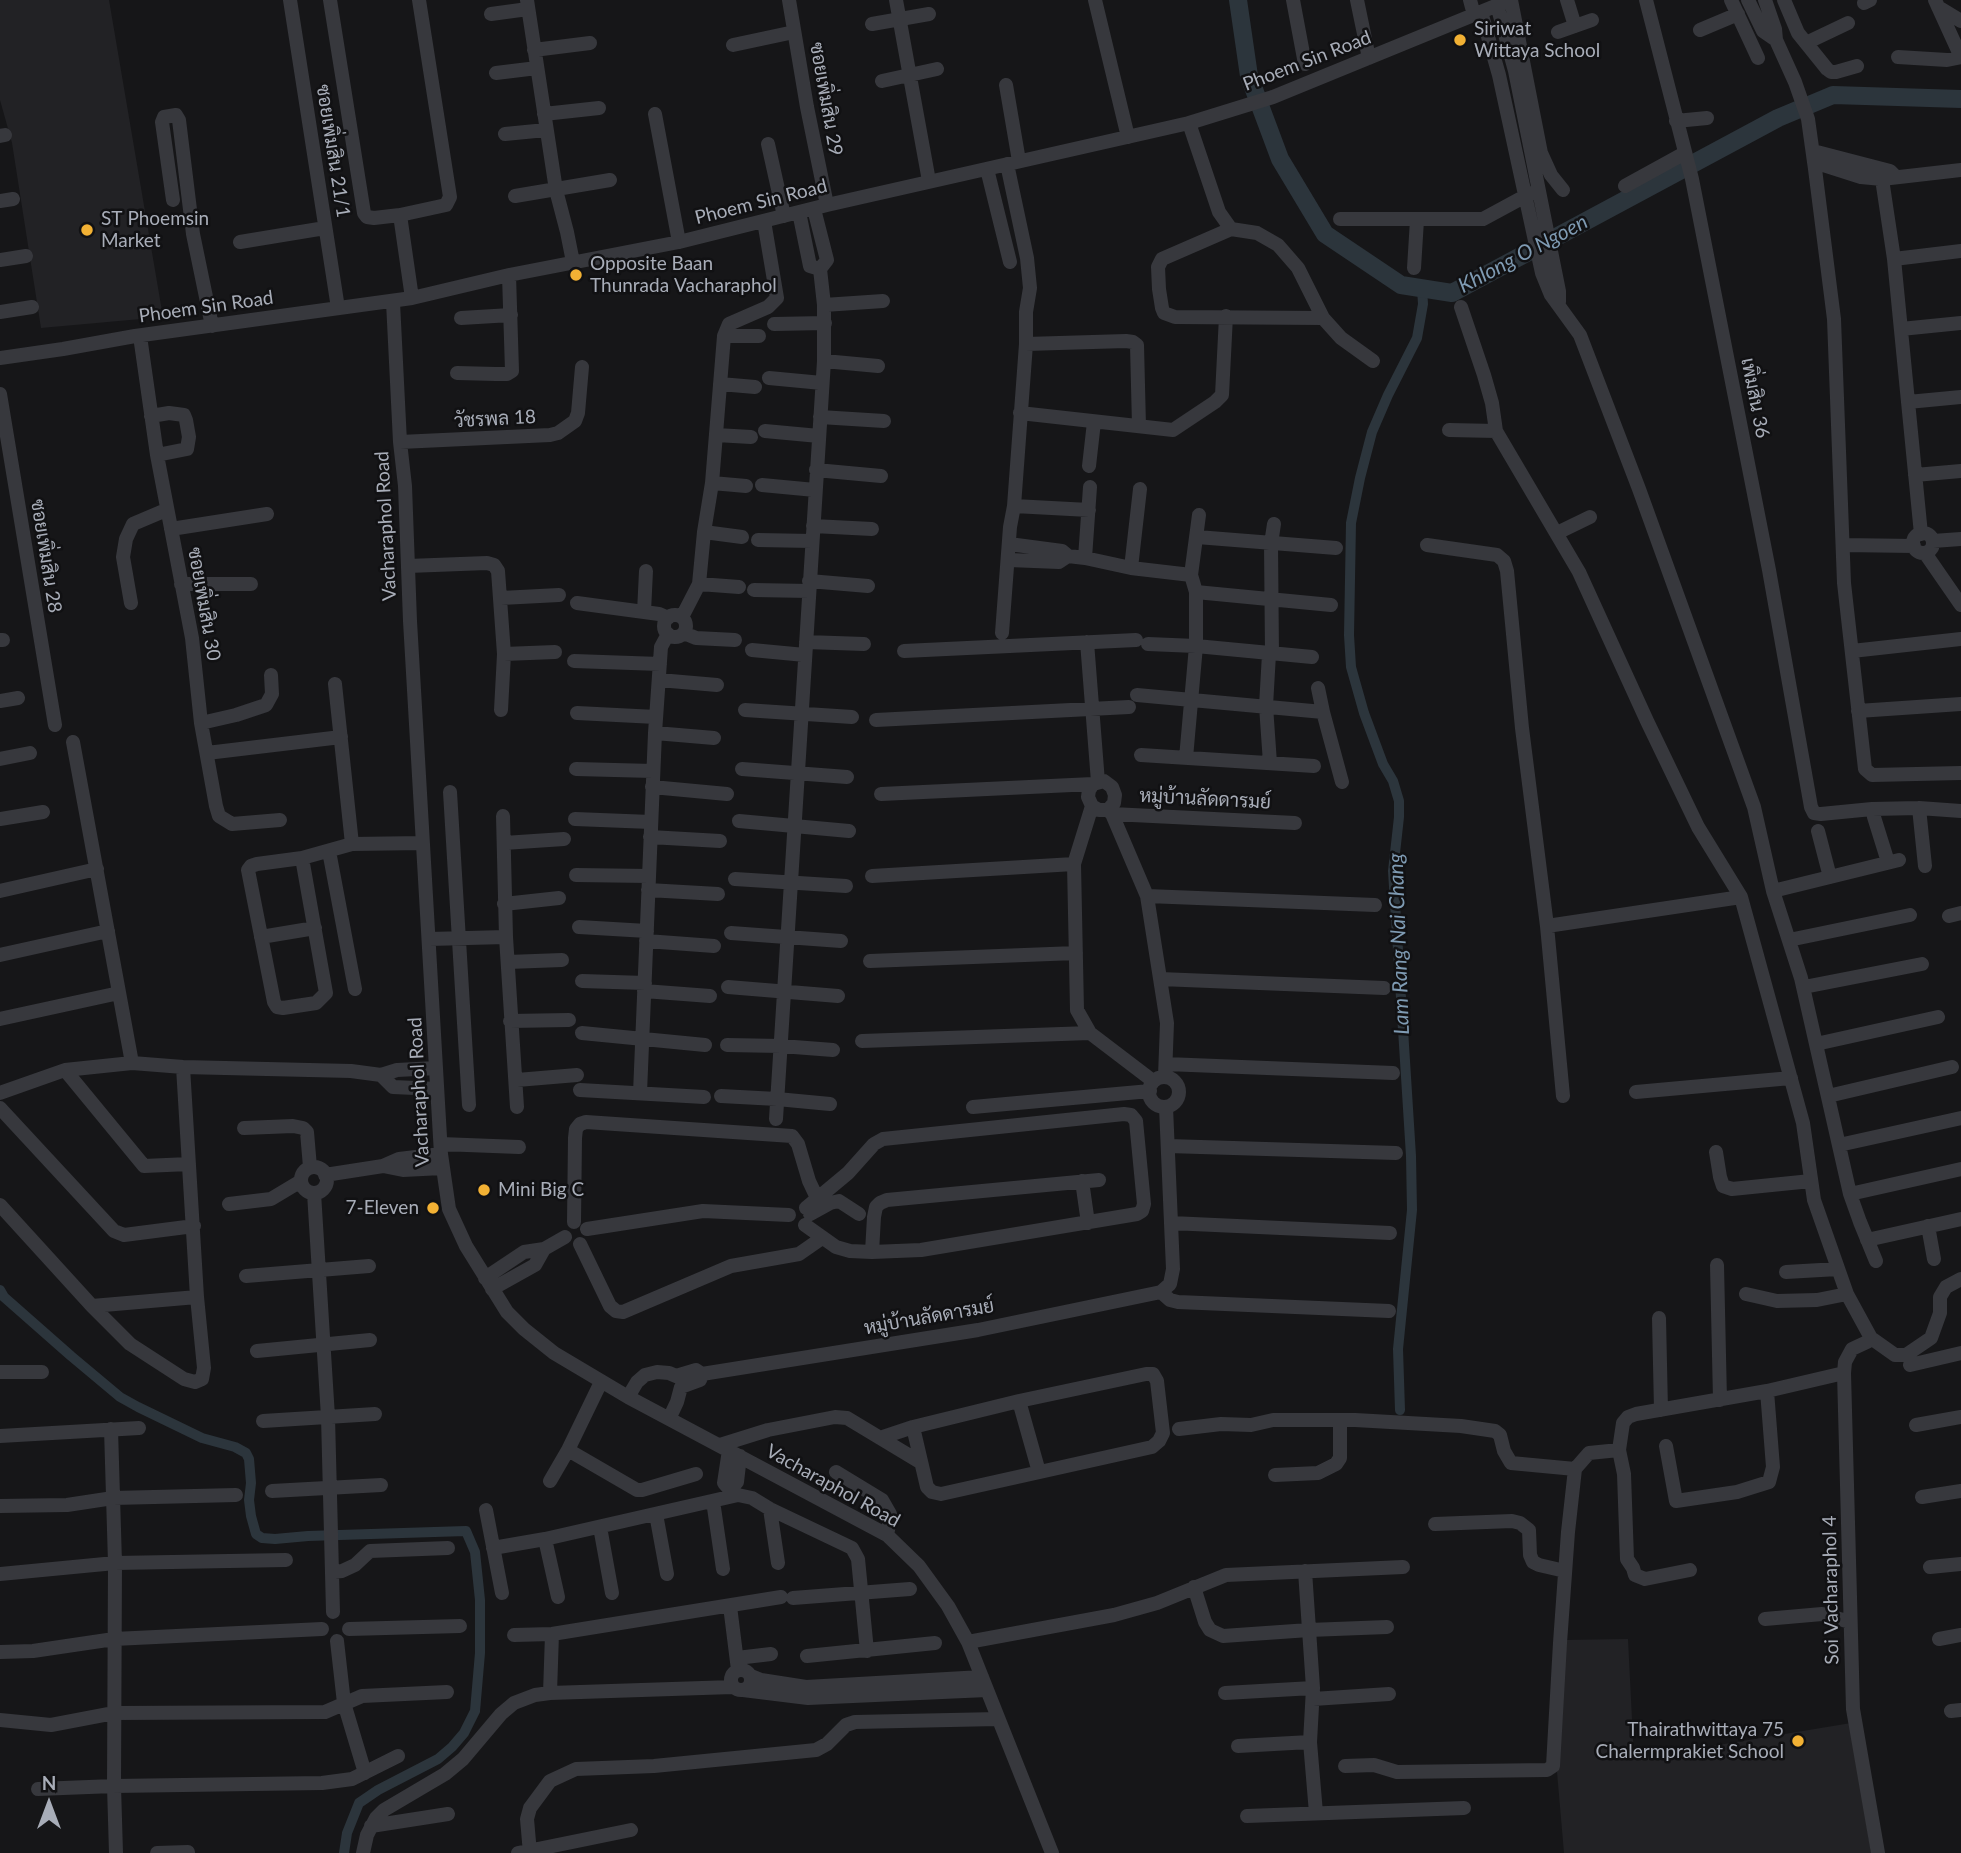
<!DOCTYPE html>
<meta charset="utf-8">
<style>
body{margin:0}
#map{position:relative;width:1961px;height:1853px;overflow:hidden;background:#161618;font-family:Lato,sans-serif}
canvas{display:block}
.north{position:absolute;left:14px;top:1769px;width:70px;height:70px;-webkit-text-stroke:5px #111113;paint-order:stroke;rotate:0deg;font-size:19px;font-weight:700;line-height:28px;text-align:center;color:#a8adb8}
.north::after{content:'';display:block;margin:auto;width:24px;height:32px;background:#a8adb8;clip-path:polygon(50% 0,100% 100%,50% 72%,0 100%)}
</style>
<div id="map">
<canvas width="1961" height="1853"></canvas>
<div class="north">N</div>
</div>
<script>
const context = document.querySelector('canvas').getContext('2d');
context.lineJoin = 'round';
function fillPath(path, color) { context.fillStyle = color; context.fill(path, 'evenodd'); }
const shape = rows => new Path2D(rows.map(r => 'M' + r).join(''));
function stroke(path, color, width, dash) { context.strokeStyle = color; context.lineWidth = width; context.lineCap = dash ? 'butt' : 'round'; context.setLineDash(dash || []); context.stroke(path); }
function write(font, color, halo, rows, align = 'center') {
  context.font = font + ' Lato,Sarabun,sans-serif'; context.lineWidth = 5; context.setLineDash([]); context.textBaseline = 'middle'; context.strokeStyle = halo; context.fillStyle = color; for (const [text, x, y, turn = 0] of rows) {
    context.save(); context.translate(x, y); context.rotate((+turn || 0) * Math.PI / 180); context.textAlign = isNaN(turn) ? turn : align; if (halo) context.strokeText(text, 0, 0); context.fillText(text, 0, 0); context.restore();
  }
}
fillPath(shape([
 [0,0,109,0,163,317,41,328,12,143,0,100],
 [1628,1639,1634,1759,1851,1723,1871,1853,1564,1853,1557,1772,1564,1640]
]), '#222225');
stroke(shape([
 [0,1290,4,1297,71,1356,120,1397,138,1407,202,1438,235,1447,246,1453,249,1459,251,1483,249,1500,251,1516,256,1534,262,1538,275,1539,308,1536,466,1531,475,1552,480,1600,480,1653,475,1711,464,1733,452,1747,438,1759,378,1790,359,1803,347,1833,344,1853],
 [1400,1410,1398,1349,1412,1210,1411,1156,1393,871,1399,817,1399,801,1393,781,1383,764,1364,713,1351,667,1349,635,1351,523,1360,478,1372,432,1388,395,1417,338,1423,304,1422,288]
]), '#2c353c', 10);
stroke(shape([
 [1238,0,1249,76,1280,159,1325,234,1401,285,1452,293,1778,118,1833,95,1961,99]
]), '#2c353c', 18);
stroke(shape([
 [290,0,338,308],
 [330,0,364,213,367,217,374,218,400,215,446,205,450,197,419,0],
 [527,0,556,190,567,232,573,262],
 [789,0,807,107,827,205],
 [896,0,929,181],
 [1095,0,1128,137],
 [1293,0,1305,64],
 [1357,0,1369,58],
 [1470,0,1474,15],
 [1511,0,1541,153,1551,175,1563,190],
 [1567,0,1575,26],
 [1646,0,1692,179,1769,570,1811,807,1814,813,1821,814,1872,809,1919,808,1961,811],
 [1731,0,1758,58],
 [1748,0,1763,31,1776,40],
 [1765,0,1775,29,1776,40,1795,82,1808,119,1815,169,1834,319,1844,583,1865,769,1872,775,1961,773],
 [1784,0,1798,33,1827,69,1831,72,1836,72,1857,66],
 [1935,0,1961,57],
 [1864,3,1870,0],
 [1497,5,1515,71,1559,291,1559,302],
 [1938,7,1961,21],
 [1481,12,1499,75,1542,273,1551,295,1580,335,1639,489,1754,807,1773,891,1801,978,1850,1194,1860,1222,1876,1261],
 [491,14,528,9],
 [872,24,929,14],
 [1700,30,1738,14],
 [1558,32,1592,20],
 [1806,43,1848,23],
 [733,45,794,32],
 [534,50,590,43],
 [1898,57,1947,60,1961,57],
 [496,73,537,68],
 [882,81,937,69],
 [1006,85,1019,161],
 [544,114,599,108],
 [655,114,679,242],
 [1676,121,1707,118],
 [1189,123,1219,212,1231,229,1257,233,1278,245,1298,268,1323,318,1341,338,1373,361],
 [505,134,546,130],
 [0,136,5,135],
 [768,144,784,216],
 [1813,151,1890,171,1896,177],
 [1814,162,1861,177,1882,179,1961,170],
 [987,169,1010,262],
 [1882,179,1894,259,1921,534],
 [1625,186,1685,153],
 [515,196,610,180],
 [173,200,162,122,164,117,176,115,179,120,193,234,212,326],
 [0,201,13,199],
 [799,212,810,266,820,269],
 [400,215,412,298],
 [1340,219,1483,219,1531,193],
 [1231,229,1162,259,1158,267,1159,289,1162,308,1164,313,1175,317,1323,318],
 [240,242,325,228],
 [1894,259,1961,251],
 [0,260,26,256],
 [1414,268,1417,220],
 [393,302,400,442,405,486,410,621,441,1154,449,1209,466,1246,507,1312,524,1329,554,1353,628,1397,887,1535,919,1566,948,1606,968,1642,1052,1853],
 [824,305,883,301],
 [1461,307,1484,375,1492,403,1496,431,1579,572,1647,721,1698,827,1741,897,1803,1123,1814,1200,1847,1294,1871,1338,1895,1355,1906,1355,1931,1338,1940,1313,1940,1297,1946,1287,1961,1279],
 [0,312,32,307],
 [461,318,511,315],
 [774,324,825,323],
 [1901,329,1961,323],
 [140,336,157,455,192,638,201,723,216,806,219,816,232,824,280,820],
 [724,336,759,336],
 [1026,344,1126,341,1133,342,1137,345,1139,426],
 [0,358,63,349,135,336,412,298,509,275,679,242,827,205,1189,123,1273,97,1510,0],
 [824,361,878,366],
 [457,373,496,374,507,374,512,371,509,275],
 [769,378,822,383],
 [720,384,755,387],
 [0,394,55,725],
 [1908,402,1961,397],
 [1020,413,1173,430,1215,402,1222,395,1226,316],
 [151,416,169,413,184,415,186,420,189,437,187,449,157,455],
 [820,417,884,421],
 [1449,430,1496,431],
 [765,431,819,436],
 [716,435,751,437],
 [400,442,550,435,558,433,575,421,578,413,582,367],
 [1089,466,1094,422],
 [816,470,881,476],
 [1915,475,1961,471],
 [712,483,746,486],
 [762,485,815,490],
 [1014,506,1089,510],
 [813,526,872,529],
 [171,529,267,514],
 [704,532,742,537],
 [1557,533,1590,517],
 '1913 543a10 10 0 1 1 20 0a10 10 0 1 1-20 0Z',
 [1197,537,1336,548],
 [758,540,812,541],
 [1933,541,1961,539],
 [1009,544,1062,551,1068,556,1085,558,1131,568,1191,575,1196,592,1196,646,1186,758],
 [1427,545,1497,555,1504,561,1507,571,1522,728,1547,926,1563,1096],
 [1843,545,1914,546],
 [1925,553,1961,605],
 [1085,558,1090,487],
 [1009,560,1059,562,1068,556],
 [408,566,487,563,494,565,498,571,504,654,501,710],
 [1131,568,1140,489],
 [1191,575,1199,515],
 [809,581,868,586],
 [181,584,251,584],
 [699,584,739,587],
 [754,590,809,591],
 [1196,592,1331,605],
 [501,598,559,595],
 [131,603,123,557,126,539,133,524,166,510],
 [577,603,659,614,668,618],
 [644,612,646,571],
 '664 626a11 11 0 1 1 22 0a11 11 0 1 1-22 0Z',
 [682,617,699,584,704,532,712,483,724,336,729,324,768,307,777,298,764,221],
 [684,633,696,638,735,640],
 [1002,633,1010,527,1014,506,1026,344,1026,312,1030,288,1027,258,1007,164],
 [0,640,3,640],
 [806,642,864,644],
 [1087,642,1098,782],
 [1148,644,1196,646,1312,657],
 [752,650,805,655],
 [904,651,1136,640],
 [1852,651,1961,639],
 [504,654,555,652],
 [1269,654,1266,706,1270,763],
 [1272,654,1271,544,1274,524],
 [574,661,660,664],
 [659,680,717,685],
 [335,684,352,844],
 [1318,688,1323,712,1342,782],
 [1137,695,1323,712],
 [0,701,18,698],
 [745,710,852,717],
 [1858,711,1961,704],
 [577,713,656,717],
 [876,720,1129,707],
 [201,723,236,715,266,705,272,694,271,675],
 [655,733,714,738],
 [73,742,132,1063],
 [207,753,341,737],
 [1141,755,1314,766],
 [0,759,30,753],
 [576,769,653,771],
 [742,769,847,777],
 [1104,781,1112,787,1115,795,1114,803,1108,810,1099,810,1092,806,1088,797,1089,790,1093,784,1104,781],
 [652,787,727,794],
 [450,792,469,1105],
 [881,794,1093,784],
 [1092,806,1074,864,1077,1010,1090,1033,1153,1081],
 [1919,808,1925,866],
 [1108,810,1112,814,1147,896,1167,1023,1165,1076],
 [1112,814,1295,823],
 [503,816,506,937,517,1107],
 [1874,817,1888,862],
 [0,819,43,812],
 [575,819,651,822],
 [739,821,849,831],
 [1818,831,1830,877],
 [650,837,720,841],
 [504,843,564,839],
 [329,851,355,989],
 [302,858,326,993,316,1003,283,1008,277,1007,274,1002,248,870,251,866,257,864,302,858,352,844,423,843],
 [576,875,649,876],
 [872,876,1074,864],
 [735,879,846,886],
 [648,890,718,894],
 [0,891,97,869],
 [1773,891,1899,860],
 [1147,896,1375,905],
 [504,904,559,898],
 [1949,916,1961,913],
 [1547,926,1741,897],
 [579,927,647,931],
 [731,933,841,941],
 [261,937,315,928],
 [429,939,506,937],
 [1789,940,1910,915],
 [646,941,714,946],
 [0,955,108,931],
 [870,961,1076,953],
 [508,962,562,960],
 [1160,979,1384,988],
 [582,981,645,983],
 [728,987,838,996],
 [1804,987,1922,964],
 [644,991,710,996],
 [0,1019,119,993],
 [510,1021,569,1020],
 [582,1033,705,1045],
 [862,1041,1090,1033],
 [1816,1044,1938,1017],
 [727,1045,781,1046,833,1050],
 [1166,1064,1393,1073],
 [65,1070,144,1166,189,1164],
 [381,1075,393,1087,437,1089],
 '1149 1092a15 15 0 1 1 30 0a15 15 0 1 1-30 0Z',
 [517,1080,577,1075],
 [580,1090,704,1097],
 [1636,1092,1791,1078],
 [0,1093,65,1070,132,1063,183,1067,351,1071,381,1075,397,1070,436,1068],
 [640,1093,655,733,661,647,668,634],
 [721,1096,777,1099,830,1104],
 [1828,1096,1952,1067],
 [973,1107,1150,1091],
 [0,1108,114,1231,124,1235,194,1226],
 [776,1119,824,361,824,305,820,269,827,260,814,209],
 [244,1128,293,1126,303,1128,307,1132,310,1167],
 [441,1144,519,1147],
 [1839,1145,1961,1118],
 [1168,1146,1396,1153],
 [1716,1152,1720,1177,1723,1186,1732,1189,1811,1181],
 [383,1166,403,1170,442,1168],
 '301 1180a13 13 0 1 1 26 0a13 13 0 1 1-26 0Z',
 [325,1175,383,1166,399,1159,441,1154],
 [1082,1181,1088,1223],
 [314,1193,328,1417,333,1612],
 [1850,1194,1961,1169],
 [229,1204,271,1199,301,1181],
 [0,1205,92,1306,130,1344,184,1379,195,1382,202,1379,204,1368,197,1297,183,1067],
 [810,1214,830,1203,839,1201,859,1214],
 [574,1222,575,1138,576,1129,580,1124,586,1122,792,1136,798,1144,809,1181,817,1198],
 [1171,1223,1390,1233],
 [805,1225,836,1247,850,1251,872,1252,921,1250,1137,1214,1142,1211,1144,1204,1136,1121,1131,1115,1124,1114,883,1139,874,1144,848,1173,806,1208],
 [1928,1226,1934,1259],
 [587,1229,703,1211,789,1215],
 [1867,1240,1961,1219],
 [580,1244,610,1306,616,1311,623,1312,731,1266,799,1254,822,1238],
 [872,1252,874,1217,876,1207,880,1203,887,1200,1099,1180],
 [1717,1265,1720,1400],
 [1786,1272,1838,1269],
 [246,1276,369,1266],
 [485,1278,524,1252,544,1249,565,1237],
 [492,1289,535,1265,544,1249],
 [1161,1292,1170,1300,1178,1302,1389,1311],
 [1746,1294,1777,1301,1817,1300,1847,1294],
 [92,1306,197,1297],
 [1659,1318,1661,1410],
 [1871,1338,1867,1342,1852,1349,1845,1362,1844,1373,1853,1709,1878,1853],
 [257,1351,370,1340],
 [1910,1365,1961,1353],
 [0,1372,42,1372],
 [628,1397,637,1382,645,1375,657,1372,669,1373,676,1376,696,1370,702,1374,978,1330,1161,1292,1170,1284,1173,1269,1166,1107],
 [1019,1401,1039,1472],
 [669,1419,677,1402,681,1387,700,1380,702,1374],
 [263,1421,375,1414],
 [1916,1425,1961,1417],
 [111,1429,115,1563,114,1786,116,1853],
 [1179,1429,1221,1424,1251,1425,1273,1420,1355,1420,1461,1426,1495,1431,1500,1435,1504,1451,1511,1463,1575,1469],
 [0,1436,139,1428],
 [880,1438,913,1427,1019,1401,1146,1374,1153,1374,1157,1381,1163,1433,1159,1441,1152,1447,941,1494,932,1492,927,1487,913,1427],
 [720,1445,768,1430,835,1417,847,1418,920,1462],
 [1666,1446,1676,1501,1737,1492,1769,1482,1773,1467,1767,1391],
 [568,1450,637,1490,642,1490,696,1474],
 [729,1450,724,1483,730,1490,737,1482,740,1456],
 [836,1472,882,1500,890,1514,890,1520,887,1535],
 [1275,1475,1318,1473,1336,1464,1340,1458,1340,1420],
 [550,1481,568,1450,601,1382],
 [272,1491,381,1485],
 [1922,1497,1961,1491],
 [713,1501,723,1569],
 [0,1506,67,1505,113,1498,236,1495],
 [770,1509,778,1563],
 [486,1510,502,1593],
 [656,1514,667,1574],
 [1435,1524,1512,1521,1520,1523,1529,1530,1530,1555,1533,1562,1539,1565,1565,1571],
 [600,1527,612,1593],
 [545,1539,558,1597],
 [493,1548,545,1539,738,1495,752,1498,770,1509,852,1548,858,1559,867,1651],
 [1930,1567,1961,1564],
 [1690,1570,1645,1579,1635,1575,1633,1568,1627,1559,1624,1474,1619,1450,1623,1423,1628,1417,1636,1414,1767,1391,1844,1373],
 [1305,1571,1313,1688,1310,1742,1316,1813],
 [332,1572,342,1571,355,1565,370,1551,448,1548],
 [0,1574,115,1563,286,1560],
 [1194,1587,1205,1622,1210,1630,1223,1636,1309,1630,1387,1627],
 [793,1598,910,1589],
 [730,1606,738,1670],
 [1765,1619,1822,1614,1850,1622],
 [349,1629,460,1626],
 [514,1635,552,1634,781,1597],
 [1939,1639,1961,1635],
 [337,1641,344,1703,365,1773],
 [968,1642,1114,1615,1157,1603,1226,1575,1403,1567],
 [0,1652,33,1651,114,1639,322,1629],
 [807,1656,935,1643],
 [737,1658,771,1654],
 '731 1680a10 10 0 1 1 20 0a10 10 0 1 1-20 0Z',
 [751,1676,761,1680,806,1687,982,1677],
 [743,1690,808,1698,987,1690],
 [550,1693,552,1634],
 [1225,1693,1313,1688],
 [1313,1699,1389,1694],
 [1951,1711,1961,1710],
 [0,1720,51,1725,114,1713,325,1712,362,1696,447,1692],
 [1238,1746,1310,1742],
 [1345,1766,1374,1765,1397,1772,1547,1770,1553,1766,1560,1643,1568,1532,1575,1469,1589,1453,1619,1450],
 [38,1789,114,1786,322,1783,352,1779,398,1756],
 [1247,1816,1464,1808],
 [371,1826,448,1814],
 [157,1853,188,1852],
 [363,1853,367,1835,376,1818,384,1810,445,1774,463,1759,501,1714,514,1703,535,1695,550,1693,733,1687],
 [518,1853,631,1830],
 [530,1853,527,1819,530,1808,550,1781,576,1769,654,1766,816,1750,827,1744,846,1725,855,1722,998,1719]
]), '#37383d', 14);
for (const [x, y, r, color] of [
 [1460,40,7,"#f2b134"],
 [87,230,7,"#f2b134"],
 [576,275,7,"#f2b134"],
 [484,1190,7,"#f2b134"],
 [433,1208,7,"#f2b134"],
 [1798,1741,7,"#f2b134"]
]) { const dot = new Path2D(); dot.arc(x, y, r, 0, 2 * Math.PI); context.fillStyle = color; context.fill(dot); stroke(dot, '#111113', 2.5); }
write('19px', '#a8adb8', '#111113', [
 ["Siriwat",1474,29],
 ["Wittaya School",1474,51],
 ["ST Phoemsin",101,219],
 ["Market",101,241],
 ["Opposite Baan",590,264],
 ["Thunrada Vacharaphol",590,286],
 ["Mini Big C",498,1190],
 ["7-Eleven",419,1208,"right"],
 ["Thairathwittaya 75",1784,1730,"right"],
 ["Chalermprakiet School",1784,1752,"right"]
], 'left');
write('19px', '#a8adb8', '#111113', [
 ["Phoem Sin Road",1307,61,-21],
 ["ซอยเพิ่มสิน 29",826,99,80],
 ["ซอยเพิ่มสิน 21/1",333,151,81],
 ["Phoem Sin Road",761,202,-14],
 ["Phoem Sin Road",206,307,-8],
 ["เพิ่มสิน 36",1755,398,79],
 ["วัชรพล 18",495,419,-3],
 ["Vacharaphol Road",386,526,-93],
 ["ซอยเพิ่มสิน 28",46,556,81],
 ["ซอยเพิ่มสิน 30",204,604,80],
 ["หมู่บ้านลัดดารมย์",1205,799,3],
 ["Vacharaphol Road",419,1092,-93],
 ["หมู่บ้านลัดดารมย์",929,1317,-10],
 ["Vacharaphol Road",833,1486,29],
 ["Soi Vacharaphol 4",1831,1590,-91]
]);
write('italic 21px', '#7f9bb3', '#111113', [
 ["Khlong O Ngoen",1523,254,-28],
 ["Lam Rang Nai Chang",1399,944,-92]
]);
</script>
